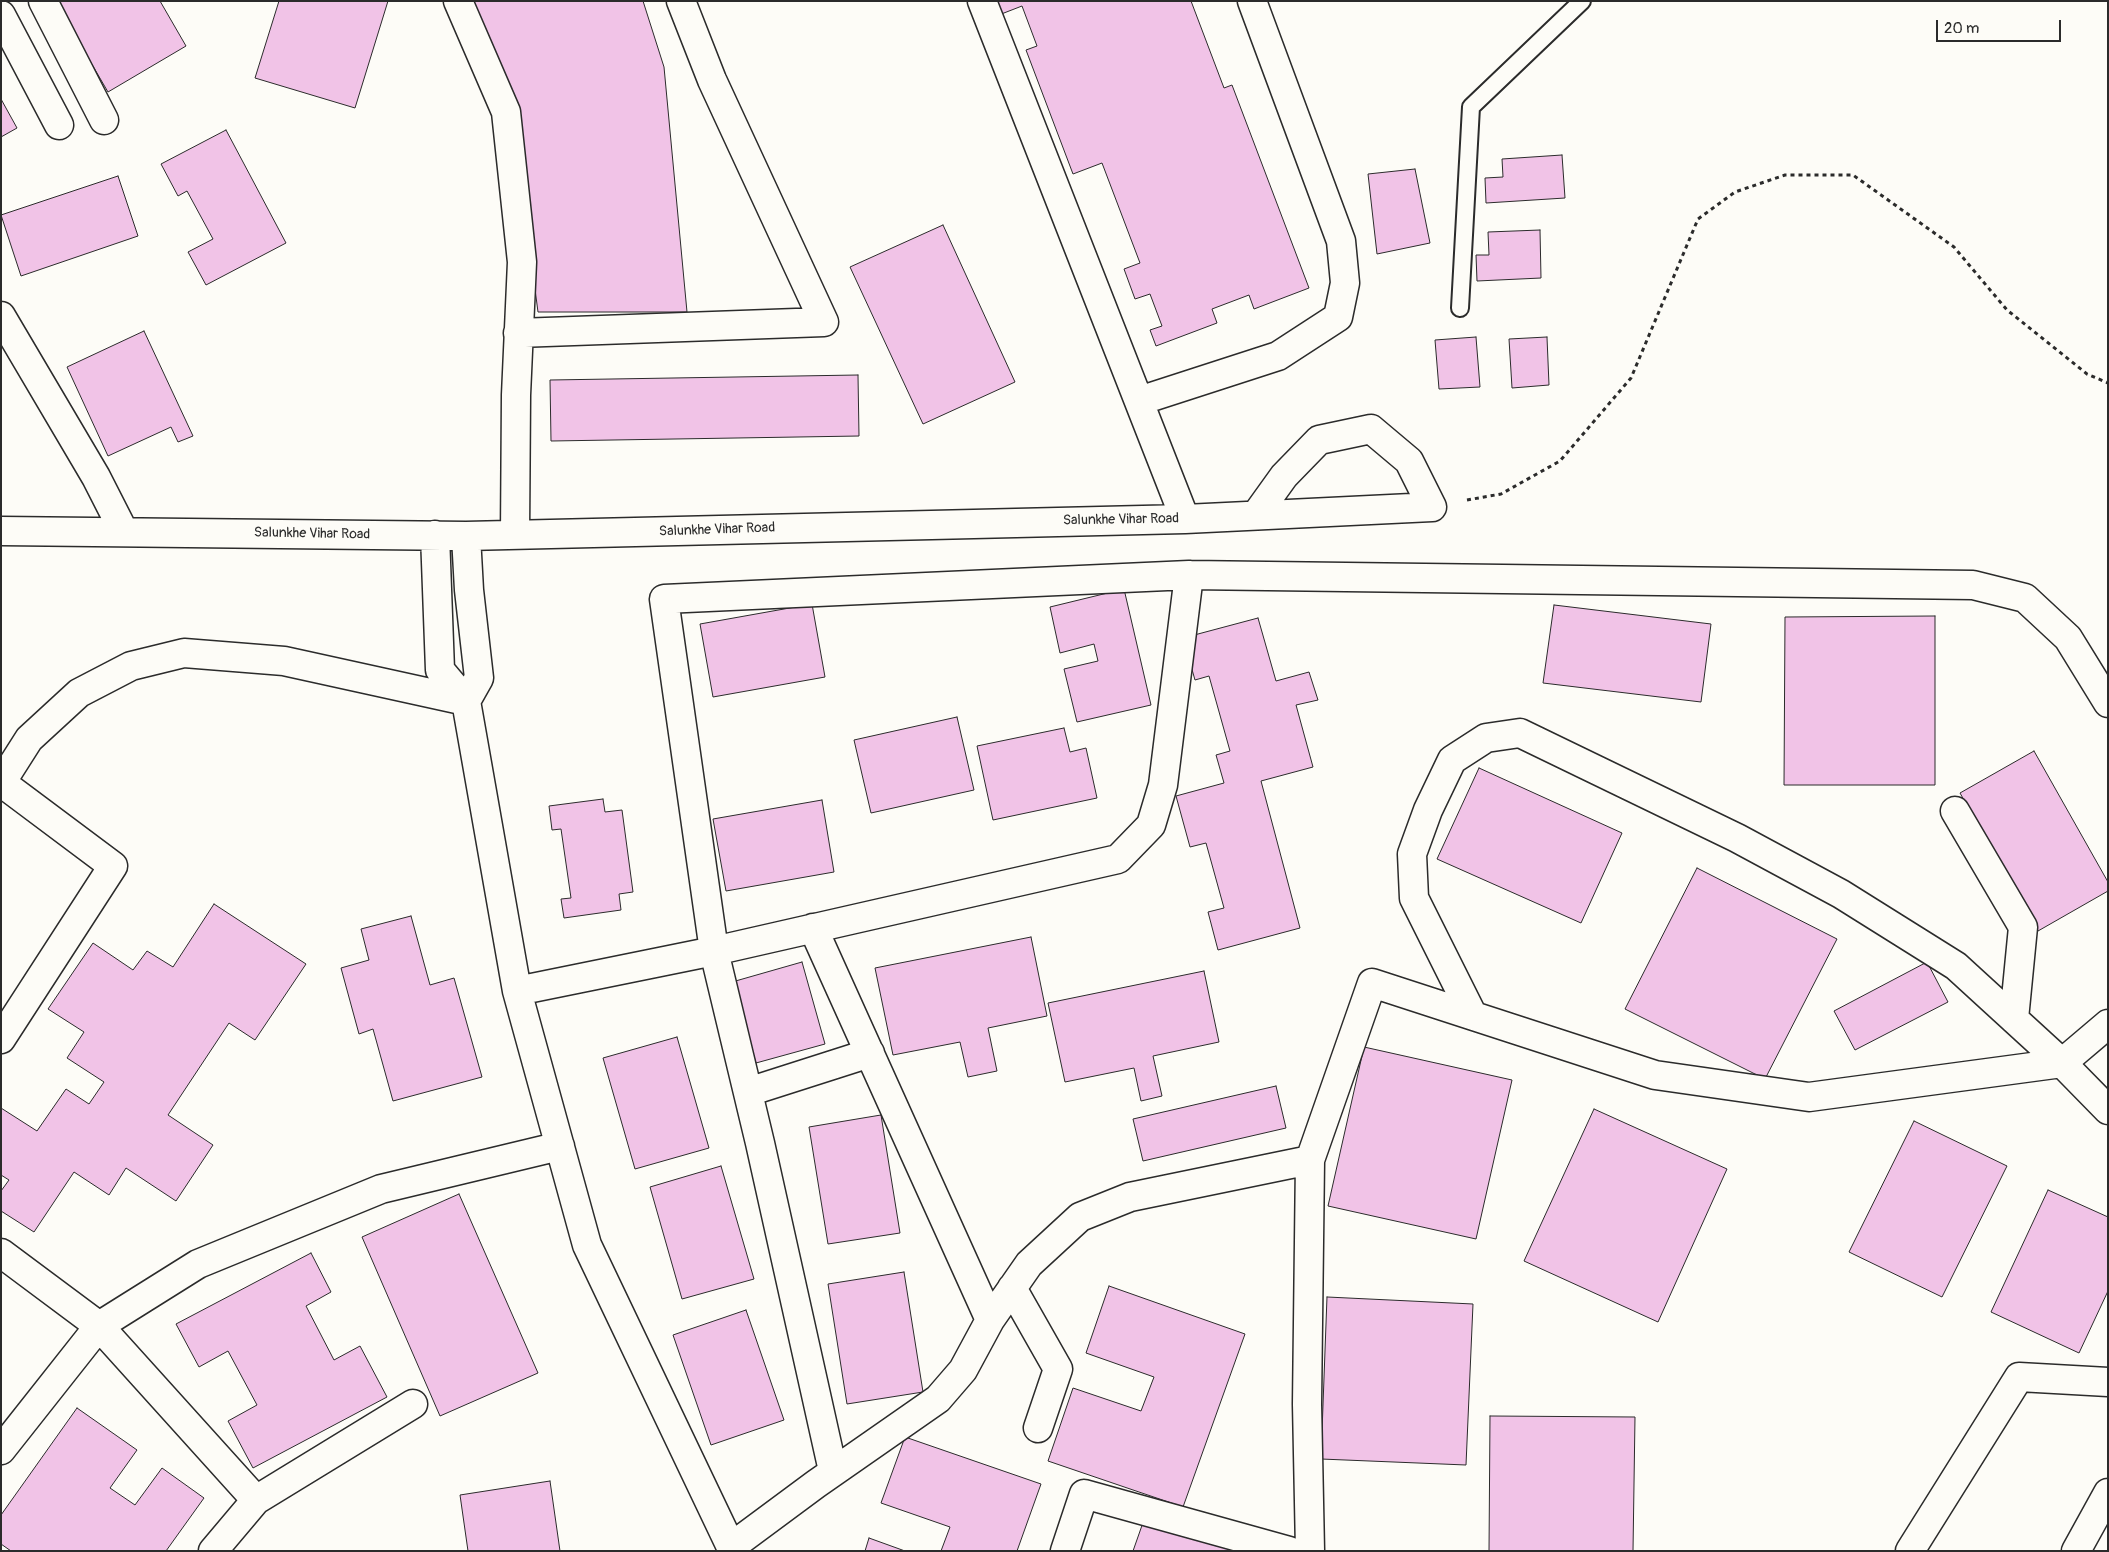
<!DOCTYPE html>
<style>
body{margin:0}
#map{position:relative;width:2109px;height:1552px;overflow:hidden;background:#fdfcf7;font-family:Pangolin,sans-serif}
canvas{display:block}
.frame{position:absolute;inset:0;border:2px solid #2b2b2b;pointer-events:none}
.scale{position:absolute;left:1936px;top:20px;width:125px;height:22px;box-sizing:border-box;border:2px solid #2b2b2b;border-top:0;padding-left:6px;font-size:15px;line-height:18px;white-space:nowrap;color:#2b2b2b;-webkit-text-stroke:4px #fdfcf7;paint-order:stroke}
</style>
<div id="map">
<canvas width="2109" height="1552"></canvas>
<div class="frame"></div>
<div class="scale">20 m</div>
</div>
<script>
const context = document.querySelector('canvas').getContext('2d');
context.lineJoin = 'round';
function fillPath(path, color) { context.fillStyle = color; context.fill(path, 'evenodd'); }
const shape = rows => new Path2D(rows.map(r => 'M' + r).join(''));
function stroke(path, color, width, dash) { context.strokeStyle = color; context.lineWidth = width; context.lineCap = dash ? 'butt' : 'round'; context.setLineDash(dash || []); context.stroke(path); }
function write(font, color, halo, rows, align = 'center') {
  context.font = font + ' Pangolin,sans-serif'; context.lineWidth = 5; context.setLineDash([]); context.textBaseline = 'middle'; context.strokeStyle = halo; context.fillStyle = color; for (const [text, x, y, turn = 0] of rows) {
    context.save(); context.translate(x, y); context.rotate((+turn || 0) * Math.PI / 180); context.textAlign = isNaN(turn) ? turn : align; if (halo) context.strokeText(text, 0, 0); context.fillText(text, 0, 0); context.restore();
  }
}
const building = shape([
 [55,1,160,1,186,46,108,92,55,1],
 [279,1,388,1,355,108,255,78,279,1],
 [464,1,643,1,664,67,687,312,538,312,514,129,464,1],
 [985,1,1191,1,1224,88,1232,85,1309,288,1254,309,1249,295,1212,309,1217,323,1156,346,1150,330,1162,326,1150,294,1135,299,1124,269,1140,263,1102,163,1073,174,1026,50,1037,46,1022,6,991,18,985,1],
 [1,99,17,128,1,137,1,99],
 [226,130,286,243,206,285,188,252,213,239,187,191,178,196,161,164,226,130],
 [1562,155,1565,198,1486,203,1485,178,1503,177,1502,159,1562,155],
 [1415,169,1430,243,1377,254,1368,174,1415,169],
 [118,176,138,236,21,276,1,215,118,176],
 [943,225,1015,382,923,424,850,267,943,225],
 [1540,230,1541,278,1477,281,1476,255,1489,255,1488,232,1540,230],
 [144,331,193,436,178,442,171,427,108,456,67,367,144,331],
 [1476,337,1480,387,1439,389,1435,340,1476,337],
 [1547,337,1549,385,1512,388,1509,339,1547,337],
 [858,375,859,436,551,441,550,380,858,375],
 [1124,589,1151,705,1077,722,1064,669,1098,661,1094,644,1060,653,1050,607,1124,589],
 [812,604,825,677,713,697,700,624,812,604],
 [1554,605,1711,624,1701,702,1543,683,1554,605],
 [1935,616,1935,785,1784,785,1785,617,1935,616],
 [1258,618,1276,681,1309,672,1318,700,1296,705,1313,767,1261,781,1300,928,1218,950,1208,912,1224,908,1206,843,1190,847,1176,796,1224,783,1216,755,1230,751,1209,676,1195,680,1183,638,1258,618],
 [957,717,974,790,871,813,854,740,957,717],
 [1064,728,1070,752,1086,748,1097,798,993,820,977,746,1064,728],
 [2034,751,2108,882,2108,891,2038,931,1960,793,2034,751],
 [1479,768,1622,833,1581,923,1437,859,1479,768],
 [603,799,605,812,622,810,633,892,619,894,621,910,564,918,561,899,571,898,561,829,552,830,549,806,603,799],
 [822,800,834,872,726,891,713,819,822,800],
 [1697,868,1837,939,1765,1079,1625,1009,1697,868],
 [214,904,306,964,255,1040,229,1023,168,1115,213,1145,176,1201,126,1168,109,1195,74,1172,34,1232,1,1211,1,1191,9,1180,1,1175,1,1108,37,1131,66,1089,89,1104,104,1082,67,1058,84,1032,48,1009,93,943,133,970,147,951,173,967,214,904],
 [411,916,430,985,454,978,482,1077,393,1101,373,1029,359,1034,341,968,369,960,361,929,411,916],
 [1031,937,1047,1016,988,1028,997,1071,968,1077,960,1042,893,1055,875,968,1031,937],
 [802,962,825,1044,756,1063,732,982,802,962],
 [1927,962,1948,1002,1855,1050,1834,1011,1927,962],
 [1204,971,1219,1042,1153,1056,1162,1096,1141,1101,1134,1068,1065,1082,1048,1003,1204,971],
 [677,1037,709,1148,635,1169,603,1058,677,1037],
 [1364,1047,1512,1080,1476,1239,1328,1206,1364,1047],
 [1276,1086,1286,1128,1143,1161,1133,1119,1276,1086],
 [1594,1109,1727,1169,1658,1322,1524,1261,1594,1109],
 [881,1115,900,1233,828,1244,809,1127,881,1115],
 [1914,1121,2007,1166,1942,1297,1849,1252,1914,1121],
 [721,1166,754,1279,682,1299,650,1187,721,1166],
 [2048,1190,2108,1217,2108,1291,2079,1353,1991,1312,2048,1190],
 [459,1194,538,1373,440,1416,362,1237,459,1194],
 [311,1253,331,1292,306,1306,334,1360,360,1346,387,1397,253,1468,228,1421,257,1405,228,1351,199,1367,176,1324,311,1253],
 [904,1272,923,1392,847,1404,828,1284,904,1272],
 [1109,1286,1245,1334,1183,1507,1048,1461,1073,1388,1141,1411,1154,1377,1086,1353,1109,1286],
 [1327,1297,1473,1304,1466,1465,1321,1459,1327,1297],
 [746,1310,784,1420,711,1445,673,1335,746,1310],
 [77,1408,137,1450,110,1488,135,1505,162,1468,204,1498,166,1551,11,1551,1,1544,1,1515,77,1408],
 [1490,1416,1635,1417,1633,1551,1489,1551,1490,1416],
 [905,1437,1041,1484,1017,1551,941,1551,950,1527,881,1503,905,1437],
 [550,1481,560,1551,468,1551,460,1495,550,1481],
 [1146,1514,1252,1551,1133,1551,1146,1514],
 [869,1538,905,1551,865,1551,869,1538]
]);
fillPath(building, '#f1c3e7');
stroke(building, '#2b2b2b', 1);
const lane = shape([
 [1460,308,1471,107,1582,1]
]);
const street = shape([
 [43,1,104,120],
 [458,1,506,112,522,262,516,395,515,535],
 [982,1,1185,519],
 [1,15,59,125],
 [1,316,96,477,124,532],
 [518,333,824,322,712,80,681,1],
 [1139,401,1278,356,1338,317,1345,283,1341,241,1252,1],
 [1,531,466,536,1185,519,1432,507,1409,461,1371,429,1319,440,1284,476,1256,515],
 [435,535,440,670,466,701,517,991,587,1245,731,1547,735,1551],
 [466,536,469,590,479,678,466,701],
 [1,783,29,739,79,693,131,666,184,653,284,661,466,701],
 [1955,811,2023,927,2014,1019],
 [813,928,990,1320],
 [517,991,714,951,1118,859,1151,825,1163,785,1189,575],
 [1472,1014,1414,898,1412,854,1428,810,1452,760,1486,738,1520,733,1737,838,1841,894,1956,966,2062,1063,2108,1110],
 [1,1039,113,866,2,783],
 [748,1092,870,1053],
 [1310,1160,1307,1404,1310,1551],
 [1,1253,99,1326,256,1500],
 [1012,1288,1058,1369,1038,1428],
 [1,1450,99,1326,198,1264,381,1189,560,1146],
 [833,1471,760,1143,714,951,664,599,1189,575,1973,585,2025,598,2068,638,2108,703],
 [731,1547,816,1484,938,1399,963,1370,990,1320,1029,1264,1080,1217,1130,1197,1310,1160,1372,983,1655,1075,1809,1097,2062,1063,2108,1024],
 [213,1551,256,1500,413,1404],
 [1065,1551,1084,1494,1289,1551],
 [1910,1551,2019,1377,2108,1382],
 [2076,1551,2108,1493]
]);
stroke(lane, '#2b2b2b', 20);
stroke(street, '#2b2b2b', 31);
stroke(shape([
 [1467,500,1501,494,1560,461,1631,378,1698,219,1735,192,1785,175,1853,175,1954,247,2007,310,2087,374,2108,383]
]), '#2b2b2b', 3, [4, 4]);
stroke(lane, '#fdfcf7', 16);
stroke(street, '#fdfcf7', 28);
write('14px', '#2b2b2b', '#fdfcf7', [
 ["Salunkhe Vihar Road",1121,520,-1],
 ["Salunkhe Vihar Road",717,530,-2],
 ["Salunkhe Vihar Road",312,534,1]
]);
</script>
